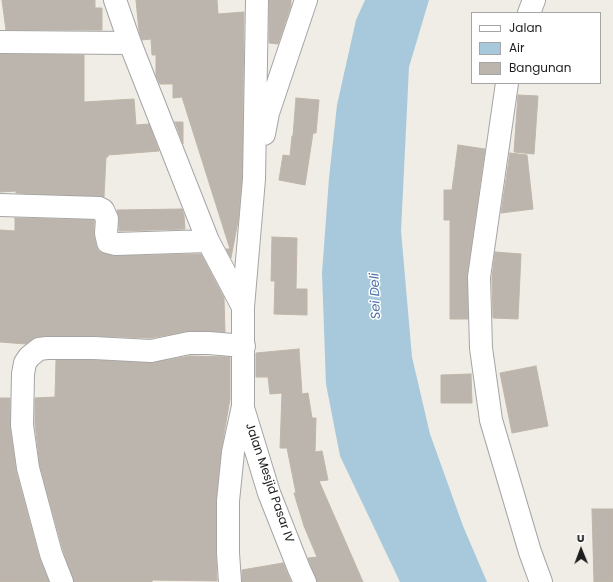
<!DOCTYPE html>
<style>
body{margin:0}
#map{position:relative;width:613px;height:582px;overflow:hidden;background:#efede5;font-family:Poppins,sans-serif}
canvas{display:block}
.legend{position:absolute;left:471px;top:12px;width:130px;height:72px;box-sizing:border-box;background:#fff;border:1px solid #a5a5a5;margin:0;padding:5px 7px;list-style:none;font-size:12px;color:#1e1e1e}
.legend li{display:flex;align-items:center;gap:8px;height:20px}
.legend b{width:20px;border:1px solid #a5a5a5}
.north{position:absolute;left:561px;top:530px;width:40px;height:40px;-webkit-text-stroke:3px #fff;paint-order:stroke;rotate:359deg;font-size:11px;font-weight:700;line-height:16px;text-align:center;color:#1e1e1e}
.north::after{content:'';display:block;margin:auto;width:14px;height:18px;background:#1e1e1e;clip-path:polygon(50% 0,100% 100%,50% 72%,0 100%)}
</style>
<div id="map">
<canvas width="613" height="582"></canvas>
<ul class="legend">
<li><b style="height:5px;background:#fff"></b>Jalan</li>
<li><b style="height:11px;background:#a7c9db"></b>Air</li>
<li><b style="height:11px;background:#bbb5ae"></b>Bangunan</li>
</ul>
<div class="north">U</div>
</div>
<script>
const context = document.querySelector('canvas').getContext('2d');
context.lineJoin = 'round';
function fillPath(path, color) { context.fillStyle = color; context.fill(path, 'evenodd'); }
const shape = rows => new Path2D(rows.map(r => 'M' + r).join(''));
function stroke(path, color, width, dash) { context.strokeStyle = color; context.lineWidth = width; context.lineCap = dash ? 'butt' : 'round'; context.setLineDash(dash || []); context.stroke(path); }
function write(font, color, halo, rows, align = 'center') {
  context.font = font + ' Poppins,sans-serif'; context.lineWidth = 3; context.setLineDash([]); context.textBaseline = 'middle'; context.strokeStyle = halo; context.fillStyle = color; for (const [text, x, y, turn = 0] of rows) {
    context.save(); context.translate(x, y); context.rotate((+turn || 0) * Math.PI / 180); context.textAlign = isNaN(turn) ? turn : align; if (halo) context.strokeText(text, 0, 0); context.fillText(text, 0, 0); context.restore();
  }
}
fillPath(shape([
 [365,0,429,0,409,67,401,231,412,357,430,434,463,526,487,582,400,582,340,456,326,384,322,273,329,178,337,105,356,20]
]), '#a7c9db');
const building = shape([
 [2,0,95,0,95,8,102,8,102,30,6,30,2,0],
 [136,0,217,0,218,14,244,12,242,178,238,221,231,258,226,249,230,249,182,97,173,98,173,84,160,84,156,76,156,55,152,55,151,39,142,40,139,31,136,0],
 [269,0,291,0,291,5,278,44,269,43,269,0],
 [0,54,84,55,84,102,134,99,136,125,149,124,159,151,108,155,108,157,106,157,104,197,16,193,16,191,0,192,0,54],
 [518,95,538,96,534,154,514,152,518,95],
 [296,98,319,100,316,133,313,133,305,185,279,180,283,155,290,156,292,136,293,136,296,98],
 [175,122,183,122,183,144,175,122],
 [458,145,485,149,467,275,468,319,450,319,450,220,444,220,444,190,452,190,458,145],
 [510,153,527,155,533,209,501,213,510,153],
 [182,209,184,215,185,229,119,231,119,220,117,210,182,209],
 [15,218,94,220,94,236,96,245,99,251,113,256,201,254,224,298,225,332,189,331,150,338,94,336,47,336,37,337,26,344,0,342,0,230,15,231,15,218],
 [272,237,297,238,296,289,307,289,307,315,274,314,275,281,271,281,272,237],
 [495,252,521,254,518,319,493,318,492,278,495,252],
 [299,349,302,394,308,393,312,418,316,418,315,452,322,451,328,480,319,481,363,582,317,582,308,558,317,557,304,526,294,493,296,493,287,448,280,448,282,393,270,394,268,377,256,377,256,353,299,349],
 [190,356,230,357,230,399,221,451,216,500,216,553,217,581,152,580,152,582,74,582,63,550,40,466,35,424,35,398,55,397,56,360,94,360,151,363,190,356],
 [536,366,548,426,512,433,500,373,536,366],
 [471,374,472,403,441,403,441,375,471,374],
 [0,398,10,398,10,427,16,471,39,557,49,582,0,582,0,398],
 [592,509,613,509,613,582,594,582,592,509],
 [283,563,291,582,242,582,242,570,283,563]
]);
fillPath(building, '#bbb5ae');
stroke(building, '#c0b5a8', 1);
const street = shape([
 [115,0,130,43,208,241,243,307],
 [529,13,534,0],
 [0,42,130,43],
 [507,83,479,277,481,348,491,420,530,552,541,582],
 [264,134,268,113,306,0],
 [0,205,99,208,103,210,107,219,106,233,108,242,116,244,208,241],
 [243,408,269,493,299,569,305,582],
 [62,582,51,554,28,468,22,425,23,374,25,363,29,357,39,349,47,348,94,348,151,351,189,343,209,343,244,346],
 [230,582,228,553,228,501,233,452,243,406,243,307,254,179,257,0]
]);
stroke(street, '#a5a5a5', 24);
stroke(street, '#fff', 22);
write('12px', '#1e1e1e', '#fff', [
 ["Jalan Mesjid Pasar IV",269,483,71]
]);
write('italic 13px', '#4e71aa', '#fff', [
 ["Sei Deli",376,296,-92]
]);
</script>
